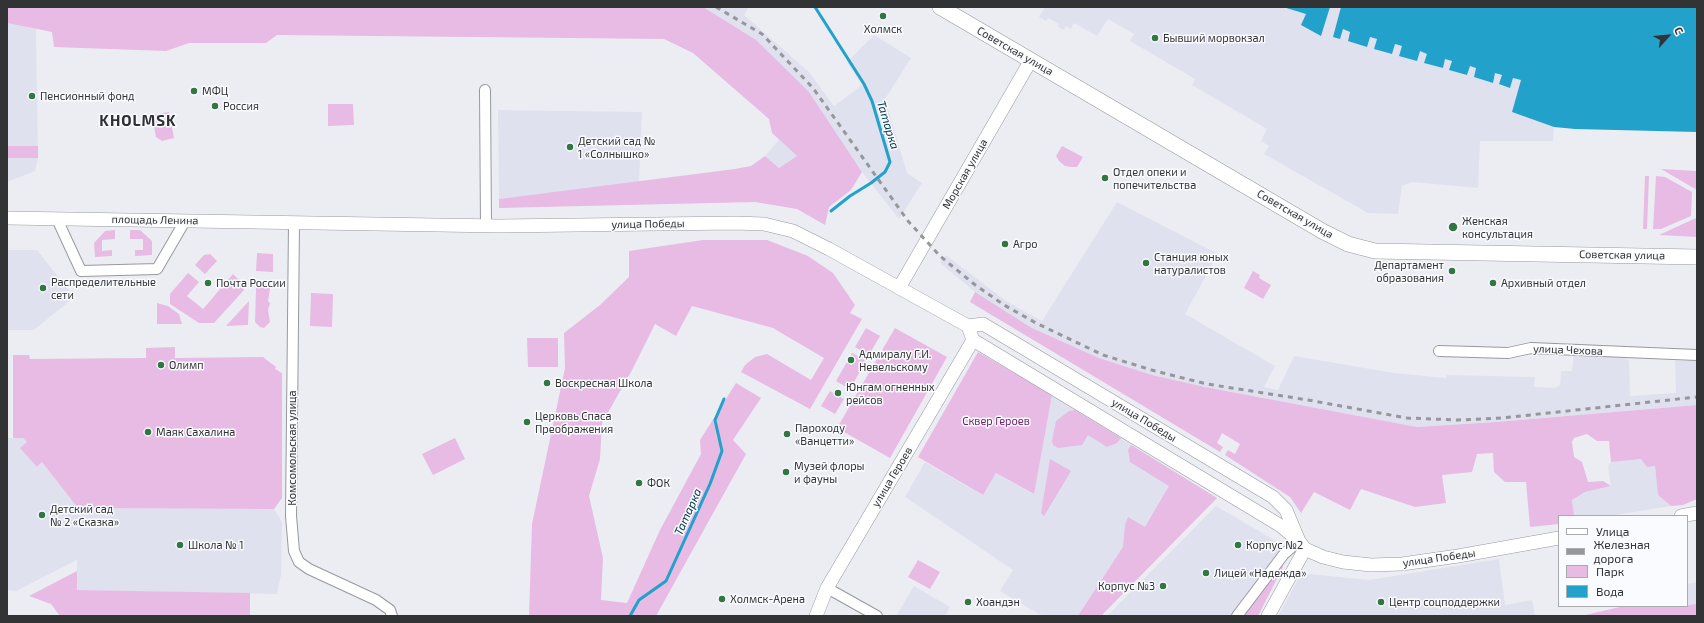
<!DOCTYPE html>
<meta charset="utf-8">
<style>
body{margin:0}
#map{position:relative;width:1704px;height:623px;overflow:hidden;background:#ecedf3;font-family:"Exo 2",sans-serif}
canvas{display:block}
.frame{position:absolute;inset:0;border:8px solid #323335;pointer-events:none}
.legend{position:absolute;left:1558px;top:515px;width:130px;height:92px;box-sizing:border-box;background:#fafbfe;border:1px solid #aaabae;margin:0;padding:5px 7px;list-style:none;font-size:12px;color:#323335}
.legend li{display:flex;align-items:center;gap:8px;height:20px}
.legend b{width:20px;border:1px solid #aaabae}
.north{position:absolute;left:1648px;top:16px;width:40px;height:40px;-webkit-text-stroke:3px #fafbfe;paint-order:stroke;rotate:63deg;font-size:11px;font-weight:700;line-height:16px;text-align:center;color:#323335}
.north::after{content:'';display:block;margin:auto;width:14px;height:18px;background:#323335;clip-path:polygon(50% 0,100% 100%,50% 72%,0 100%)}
</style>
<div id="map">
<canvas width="1704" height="623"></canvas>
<div class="frame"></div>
<ul class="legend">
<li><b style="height:5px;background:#fff"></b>Улица</li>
<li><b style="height:5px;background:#96979b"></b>Железная дорога</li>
<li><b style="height:11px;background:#e7bbe4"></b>Парк</li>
<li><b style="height:11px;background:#22a1cb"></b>Вода</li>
</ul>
<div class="north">С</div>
</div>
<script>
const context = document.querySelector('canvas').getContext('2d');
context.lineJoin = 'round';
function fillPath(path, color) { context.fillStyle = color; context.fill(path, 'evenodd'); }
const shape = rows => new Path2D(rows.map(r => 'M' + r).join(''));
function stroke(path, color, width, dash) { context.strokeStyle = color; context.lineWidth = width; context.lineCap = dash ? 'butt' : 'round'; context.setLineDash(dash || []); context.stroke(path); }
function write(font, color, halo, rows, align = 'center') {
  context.font = font + ' "Exo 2",sans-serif'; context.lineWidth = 3; context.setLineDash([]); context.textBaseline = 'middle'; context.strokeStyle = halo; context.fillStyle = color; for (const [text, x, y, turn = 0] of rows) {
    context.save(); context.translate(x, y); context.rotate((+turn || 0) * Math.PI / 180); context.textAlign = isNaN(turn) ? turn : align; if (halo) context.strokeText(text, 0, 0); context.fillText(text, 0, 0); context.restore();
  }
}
fillPath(shape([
 [703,7,749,7,744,15,809,72,834,106,862,85,847,62,874,35,911,58,885,99,907,173,922,183,899,219,862,172,809,92],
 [1045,7,1283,7,1307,14,1321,36,1330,7,1341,7,1333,37,1342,29,1350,31,1348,41,1370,37,1377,39,1374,49,1392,53,1395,44,1402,46,1417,61,1420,51,1427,53,1443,68,1445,59,1452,61,1450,70,1467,75,1470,66,1476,67,1474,77,1495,73,1502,75,1499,84,1510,87,1513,78,1521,80,1512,112,1554,127,1553,141,1480,141,1478,188,1412,182,1402,186,1398,214,1368,213,1264,154,1269,146,1261,141,1267,129,1192,85,1195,79,1130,41,1134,34,1108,19,1097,36,1074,23,1071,29,1066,26,1064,30,1058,27,1059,24,1048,18,1046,21,1039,17],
 [7,23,36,29,38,158,35,171,7,182],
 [498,110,642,112,639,182,499,199],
 [779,140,797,156,779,168,765,156],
 [1117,202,1218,254,1185,314,1275,366,1264,387,1278,390,1294,356,1394,373,1446,378,1447,375,1535,377,1534,387,1554,388,1560,385,1561,371,1572,371,1574,353,1621,355,1629,361,1630,396,1676,393,1675,361,1697,361,1697,405,1496,422,1417,427,1205,387,1152,375,1099,358,1032,328,975,292,940,263,946,255,1006,301,1042,321],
 [7,250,37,250,72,294,72,299,34,330,7,330],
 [1052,395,1217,498,1101,616,1046,616,1039,614,1000,591,1013,570,905,497,925,462,982,495,996,473,1033,494],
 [7,438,23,438,27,442,21,448,37,467,42,462,78,508,274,509,282,522,281,575,277,594,77,590,77,560,16,591,7,590],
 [1641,459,1655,466,1658,495,1671,506,1609,516,1574,516,1572,500,1585,492,1611,486,1608,466,1611,462],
 [1216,506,1276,541,1279,551,1232,616,1107,616],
 [1499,559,1505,605,1532,600,1535,616,1278,616,1299,578,1309,574,1369,580],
 [1697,582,1697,604,1687,605,1687,584],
 [914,586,950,607,945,616,896,616]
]), '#dfe1ee');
fillPath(shape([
 [7,7,703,7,756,40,809,92,862,172,851,190,829,207,825,225,797,209,755,202,499,208,499,199,735,169,751,166,765,156,779,168,797,156,772,133,769,119,693,53,664,39,277,35,266,43,189,43,166,51,54,47,52,32,7,23],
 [328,104,353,104,354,125,328,126],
 [169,112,174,138,162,141,156,137,152,115],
 [7,146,38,146,38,158,7,158],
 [1062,146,1083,157,1077,167,1071,167,1065,166,1059,161,1056,156],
 [1661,169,1697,171,1697,190],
 [1645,176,1649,176,1647,229,1643,229],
 [1656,176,1665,177,1692,192,1691,216,1661,229,1653,229],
 [1696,218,1697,237,1659,235],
 [115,230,115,239,102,240,102,251,112,250,112,256,95,257,94,243,105,231],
 [130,230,140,230,152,241,152,255,135,256,135,250,143,250,143,239,130,239],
 [703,240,767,240,808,256,833,273,855,305,850,313,862,319,810,409,741,372,745,365,755,357,767,354,811,380,824,358,773,328,692,306,676,336,655,324,631,372,602,423,600,459,589,496,603,558,601,600,627,603,660,530,701,454,700,440,736,383,761,398,733,440,746,454,656,616,529,616,532,524,565,368,564,333,600,305,629,277,629,251],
 [257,253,273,254,273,272,256,271],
 [210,254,217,261,205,274,195,265,204,255],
 [1253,271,1260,275,1259,278,1271,285,1263,299,1244,288],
 [188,273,199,282,187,296,203,309,233,274,241,282,244,290,214,323,199,323,170,304,170,294],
 [261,283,269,285,270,289,268,301,270,303,268,310,270,322,264,328,260,327,255,322,256,288],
 [975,292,1032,328,1099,358,1152,375,1205,387,1417,427,1496,422,1697,405,1697,499,1683,505,1671,506,1658,495,1655,466,1647,467,1641,459,1611,462,1609,441,1597,441,1587,434,1574,438,1572,442,1574,457,1582,462,1588,482,1603,481,1611,486,1585,492,1572,500,1574,516,1559,516,1559,524,1530,527,1526,482,1505,482,1494,472,1493,453,1477,454,1472,472,1442,475,1446,503,1415,507,1361,489,1350,510,1314,492,1301,513,1290,497,1225,455,1228,450,1235,454,1240,444,1222,433,1217,443,1223,447,1220,452,970,302],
 [311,293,333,294,332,327,310,326],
 [249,301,248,325,226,326],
 [157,303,168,306,179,314,182,324,157,324],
 [866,328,880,336,869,355,855,347],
 [895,328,947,357,890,458,837,428],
 [527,338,558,338,558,367,528,367],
 [175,347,175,358,263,357,276,367,275,369,282,373,282,498,274,509,78,508,42,462,37,467,20,448,27,442,23,438,13,438,13,355,29,355,30,359,146,358,146,348],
 [978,352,1052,395,1034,494,996,473,983,495,918,457],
 [852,353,866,361,850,389,836,381],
 [830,391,844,399,835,414,821,406],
 [1075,410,1121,438,1117,443,1107,447,1088,435,1082,445,1058,448,1053,445,1052,441,1056,421,1069,411],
 [455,438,465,459,433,475,422,454],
 [1131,445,1217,498,1101,616,1078,616,1123,547,1125,525,1128,517,1145,527,1169,486,1130,462,1128,450],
 [1050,459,1071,471,1044,516,1041,513],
 [918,560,940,572,930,589,908,577],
 [1282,564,1283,567,1258,616,1242,616],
 [77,571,77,590,250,593,250,616,60,616,51,604,29,596],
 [1697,604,1697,616,1581,616,1624,606,1687,606,1687,605]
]), '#e7bbe4');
fillPath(shape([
 [1283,7,1330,7,1321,36,1301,25,1306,14],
 [1341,7,1697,7,1697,132,1575,129,1554,127,1512,112,1521,80,1513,78,1510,88,1499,84,1502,75,1495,73,1493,83,1474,77,1476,68,1470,66,1467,75,1449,70,1452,61,1445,59,1443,68,1424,63,1427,54,1420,51,1417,61,1399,56,1402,46,1395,44,1392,54,1374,49,1377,39,1370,37,1367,47,1348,41,1350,32,1343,29,1340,39,1333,37]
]), '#22a1cb');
stroke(shape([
 [815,7,864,84,872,101,890,162,885,172,871,183,850,196,831,211],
 [630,616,639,600,666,581,710,484,722,451,715,420,724,399]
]), '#22a1cb', 3);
const street = shape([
 [485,90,486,226],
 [57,219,81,271,157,269,185,221],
 [294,223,291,516,294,551,299,562,309,569,376,600,390,610,392,616],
 [1439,351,1508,353,1531,348,1697,355],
 [827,588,877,616],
 [1237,616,1284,554,1299,541]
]);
const secondary = shape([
 [7,218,499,226,735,223,764,224,793,231,829,249,968,326,983,324,1273,497,1286,510,1299,541],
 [899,288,1031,60],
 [968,326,973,340,1281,526,1299,541,1305,549,1323,557,1343,562,1371,565,1402,564,1458,556,1559,538],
 [1681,516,1697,513],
 [816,616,827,588,973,340],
 [1268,616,1305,549]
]);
const primary = shape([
 [940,7,1322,231,1348,244,1375,251,1697,257]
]);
stroke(street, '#98999e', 12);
stroke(secondary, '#98999e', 14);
stroke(primary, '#98999e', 16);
stroke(street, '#fff', 10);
stroke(secondary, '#fff', 13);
stroke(primary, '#fff', 15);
stroke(shape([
 [716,7,762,34,813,88,908,221,940,256,974,284,1004,305,1036,323,1103,355,1155,371,1207,384,1308,400,1407,418,1458,420,1502,418,1697,397]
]), '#96979b', 3, [5, 5]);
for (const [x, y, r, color] of [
 [883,16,4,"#307743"],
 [1155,38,4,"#307743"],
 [194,91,4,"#307743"],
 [32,96,4,"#307743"],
 [215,106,4,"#307743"],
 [570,147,4,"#307743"],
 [1105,178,4,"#307743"],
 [1453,227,5,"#307743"],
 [1005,244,4,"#307743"],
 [1146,263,4,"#307743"],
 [1452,271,4,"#307743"],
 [208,283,4,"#307743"],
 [1493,283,4,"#307743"],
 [43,288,4,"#307743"],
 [851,360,4,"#307743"],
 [161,365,4,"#307743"],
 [547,383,4,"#307743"],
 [838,393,4,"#307743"],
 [527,422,4,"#307743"],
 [148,432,4,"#307743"],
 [787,434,4,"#307743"],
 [786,472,4,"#307743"],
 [639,483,4,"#307743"],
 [42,515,4,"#307743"],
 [180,545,4,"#307743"],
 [1238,545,4,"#307743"],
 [1206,573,4,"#307743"],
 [1163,586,4,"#307743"],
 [722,599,4,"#307743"],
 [968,602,4,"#307743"],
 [1381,602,4,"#307743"]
]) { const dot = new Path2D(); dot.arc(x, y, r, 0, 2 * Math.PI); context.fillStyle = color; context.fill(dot); stroke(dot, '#fafbfe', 1.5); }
write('11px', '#323335', '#fafbfe', [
 ["Холмск",883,29,"center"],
 ["Бывший морвокзал",1163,38],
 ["МФЦ",202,91],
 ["Пенсионный фонд",40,96],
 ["Россия",223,106],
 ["Детский сад №",578,141],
 ["1 «Солнышко»",578,154],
 ["Отдел опеки и",1113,172],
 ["попечительства",1113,185],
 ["Женская",1462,221],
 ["консультация",1462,234],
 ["Агро",1013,244],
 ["Станция юных",1154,257],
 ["натуралистов",1154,270],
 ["Департамент",1444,265,"right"],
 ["образования",1444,278,"right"],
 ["Распределительные",51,282],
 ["сети",51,295],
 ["Почта России",216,283],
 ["Архивный отдел",1501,283],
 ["Адмиралу Г.И.",859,354],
 ["Невельскому",859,367],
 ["Олимп",169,365],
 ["Воскресная Школа",555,383],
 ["Юнгам огненных",846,387],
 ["рейсов",846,400],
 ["Церковь Спаса",535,416],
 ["Преображения",535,429],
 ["Пароходу",795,428],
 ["«Ванцетти»",795,441],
 ["Маяк Сахалина",156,432],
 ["Музей флоры",794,466],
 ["и фауны",794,479],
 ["ФОК",647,483],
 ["Детский сад",50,509],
 ["№ 2 «Сказка»",50,522],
 ["Школа № 1",188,545],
 ["Корпус №2",1246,545],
 ["Лицей «Надежда»",1214,573],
 ["Корпус №3",1155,586,"right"],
 ["Холмск-Арена",730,599],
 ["Хоандэн",976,602],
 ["Центр соцподдержки",1389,602]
], 'left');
write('11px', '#323335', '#fafbfe', [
 ["Советская улица",1015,51,30],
 ["Морская улица",965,174,-60],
 ["Советская улица",1295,214,30],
 ["площадь Ленина",155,220,1],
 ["улица Победы",648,224,-1],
 ["Советская улица",1622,255,1],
 ["улица Чехова",1568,350,2],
 ["улица Победы",1144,420,31],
 ["Комсомольская улица",292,448,-90],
 ["улица Героев",892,477,-59],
 ["улица Победы",1439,558,-8]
]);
write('11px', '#722070', '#fafbfe', [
 ["Сквер Героев",996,421]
]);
write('italic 12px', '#013749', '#fafbfe', [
 ["Татарка",888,125,73],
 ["Татарка",688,512,-66]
]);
context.letterSpacing = '1px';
write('bold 15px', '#2f2f34', '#fafbfe', [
 ["KHOLMSK",138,121]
]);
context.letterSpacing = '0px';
</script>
